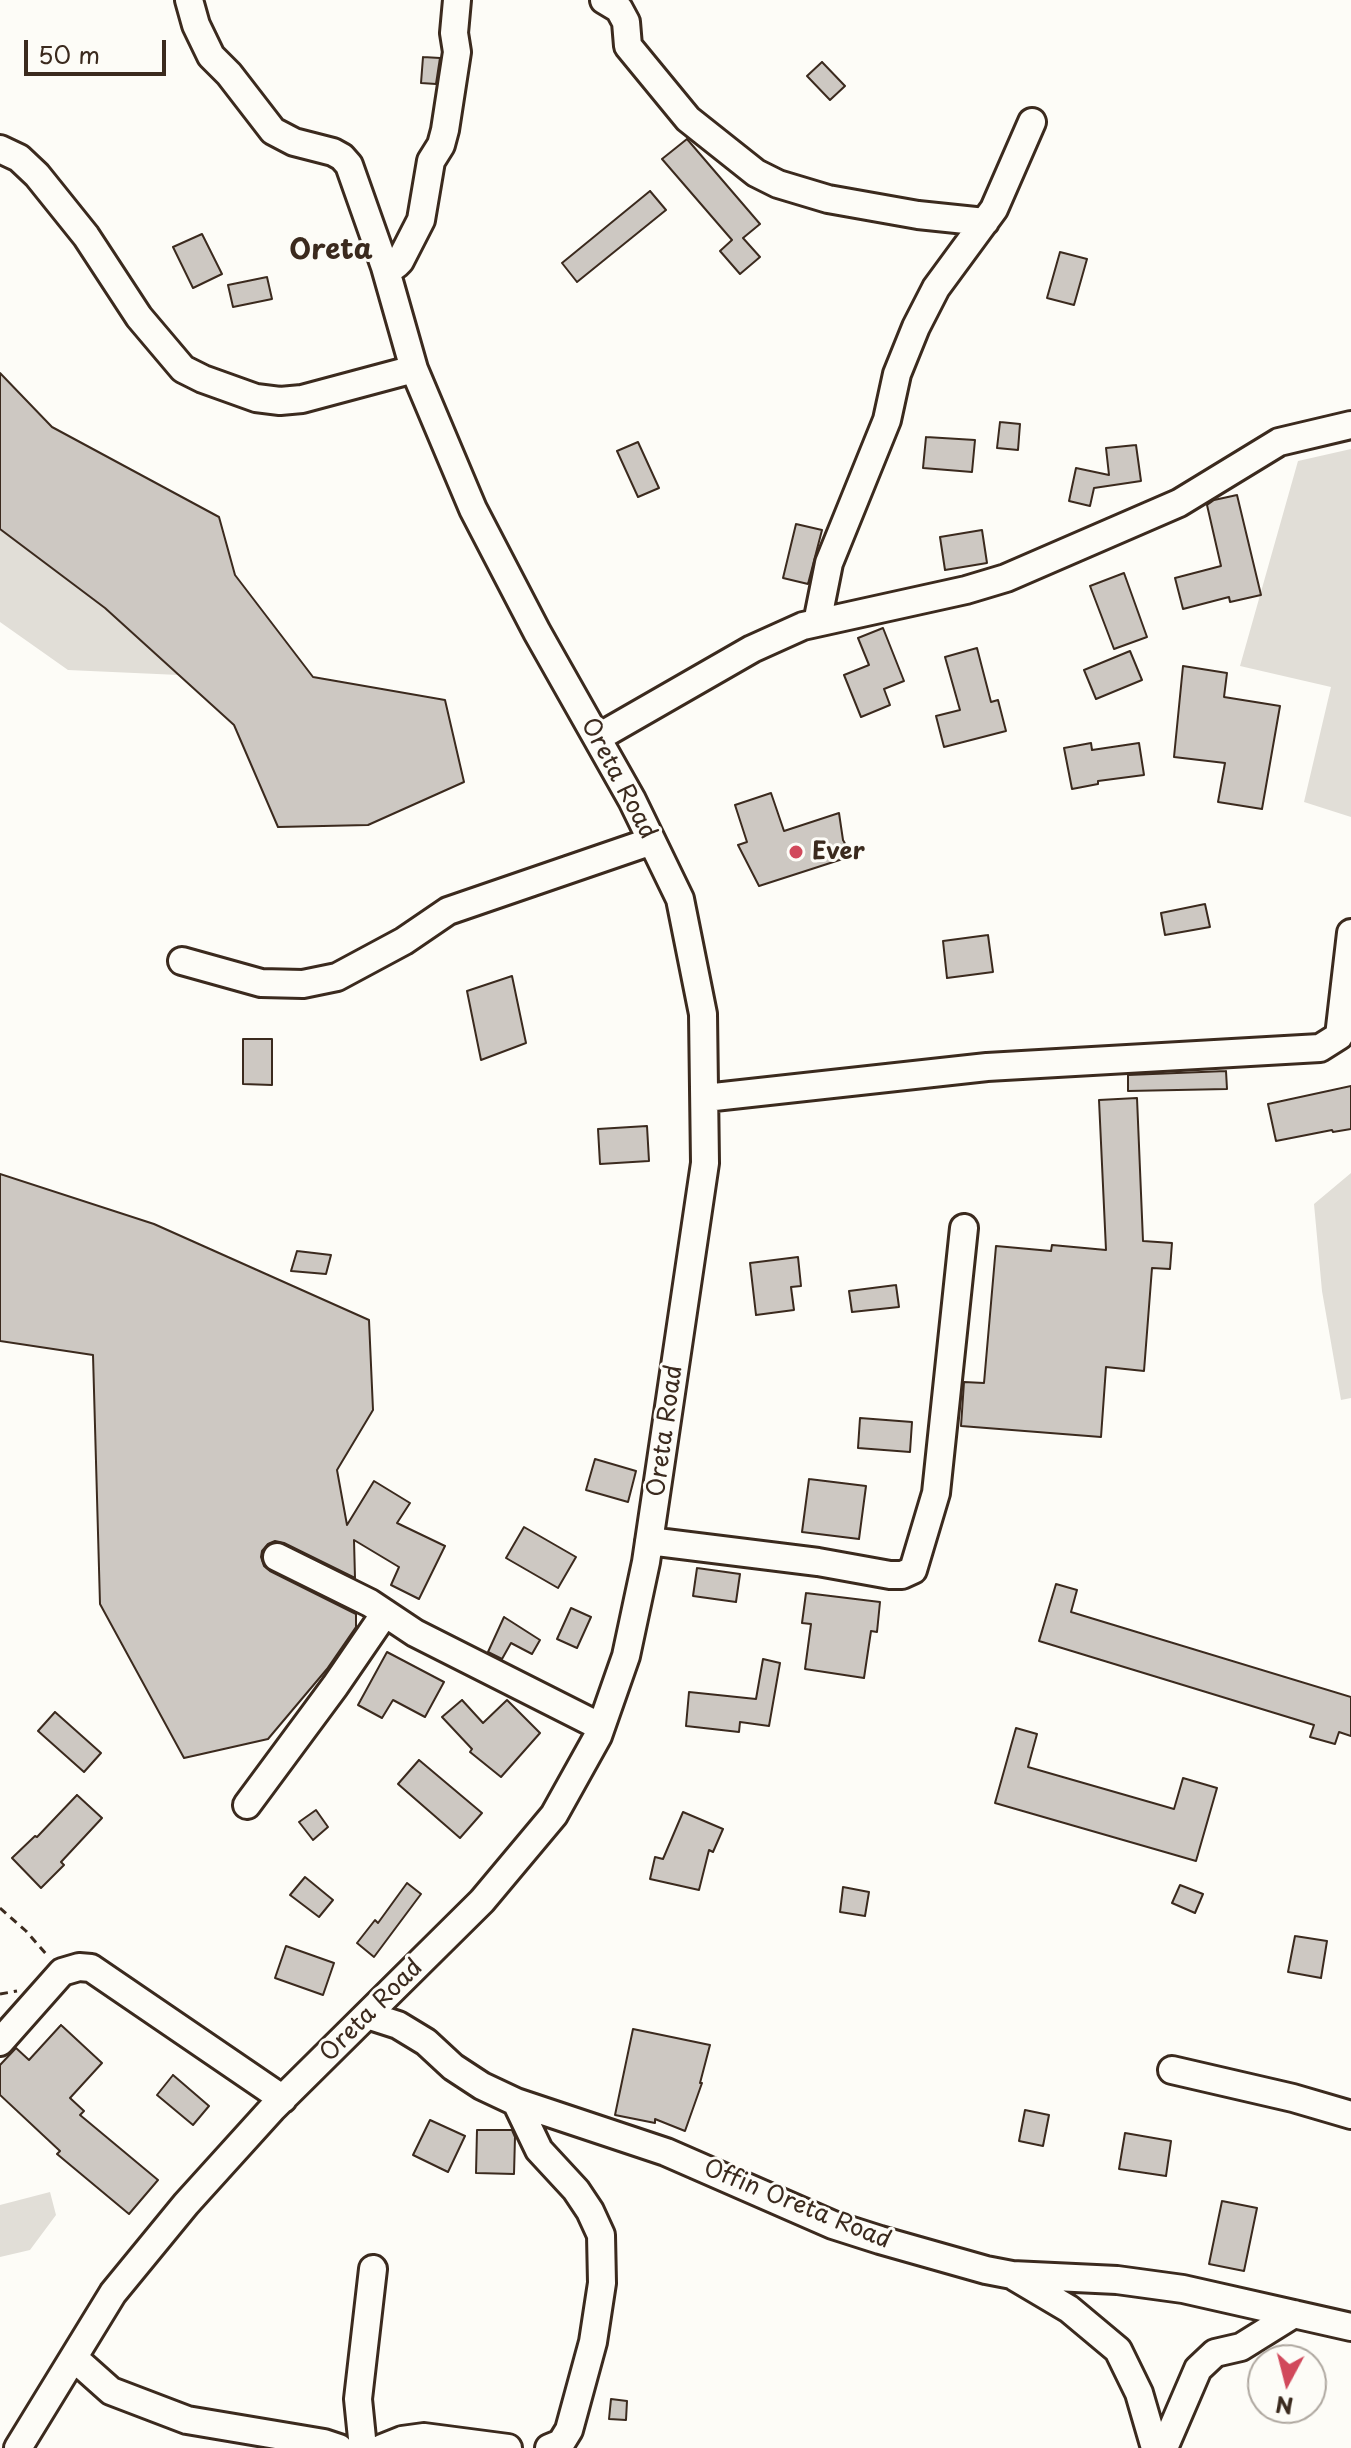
<!DOCTYPE html>
<style>
body{margin:0}
#map{position:relative;width:1351px;height:2448px;overflow:hidden;background:#fdfcf7;font-family:"Playpen Sans",sans-serif}
canvas{display:block}
.north{position:absolute;left:1247px;top:2344px;width:80px;height:80px;box-sizing:border-box;background:#fdfcf7;border:2px solid #afa8a0;border-radius:50%;rotate:187deg;font-size:22px;font-weight:700;line-height:32px;text-align:center;color:#3b2a1e}
.north::after{content:'';display:block;margin:auto;width:28px;height:36px;background:#d1495b;clip-path:polygon(50% 0,100% 100%,50% 72%,0 100%)}
.scale{position:absolute;left:24px;top:40px;width:142px;height:36px;box-sizing:border-box;border:4px solid #3b2a1e;border-top:0;padding-left:10px;font-size:24px;line-height:28px;white-space:nowrap;color:#3b2a1e;-webkit-text-stroke:6px #fdfcf7;paint-order:stroke}
</style>
<div id="map">
<canvas width="1351" height="2448"></canvas>
<div class="north">N</div>
<div class="scale">50 m</div>
</div>
<script>
const context = document.querySelector('canvas').getContext('2d');
context.lineJoin = 'round';
function fillPath(path, color) { context.fillStyle = color; context.fill(path, 'evenodd'); }
const shape = rows => new Path2D(rows.map(r => 'M' + r).join(''));
function stroke(path, color, width, dash) { context.strokeStyle = color; context.lineWidth = width; context.lineCap = dash ? 'butt' : 'round'; context.setLineDash(dash || []); context.stroke(path); }
function write(font, color, halo, rows, align = 'center') {
  context.font = font + ' "Playpen Sans",sans-serif'; context.lineWidth = 6; context.setLineDash([]); context.textBaseline = 'middle'; context.strokeStyle = halo; context.fillStyle = color; for (const [text, x, y, turn = 0] of rows) {
    context.save(); context.translate(x, y); context.rotate((+turn || 0) * Math.PI / 180); context.textAlign = isNaN(turn) ? turn : align; if (halo) context.strokeText(text, 0, 0); context.fillText(text, 0, 0); context.restore();
  }
}
fillPath(shape([
 [1351,449,1351,817,1304,802,1331,687,1240,666,1298,461],
 [0,529,105,608,179,675,68,670,0,622],
 [1351,1173,1351,1398,1341,1400,1322,1291,1314,1204],
 [50,2192,56,2215,30,2250,0,2257,0,2205]
]), '#e1ded7');
const building = shape([
 [423,57,440,58,436,84,421,83,423,57],
 [822,62,845,86,830,100,807,76,822,62],
 [687,139,760,224,743,238,760,257,740,274,720,251,732,240,662,159,687,139],
 [650,191,666,210,577,282,562,263,650,191],
 [202,234,222,274,193,288,173,247,202,234],
 [1060,252,1087,259,1074,305,1047,298,1060,252],
 [267,277,272,299,233,307,228,285,267,277],
 [0,373,52,427,219,517,235,575,313,677,445,700,464,782,368,825,278,827,234,725,105,608,0,529,0,373],
 [1000,422,1020,424,1018,450,997,448,1000,422],
 [926,437,975,440,972,472,923,468,926,437],
 [638,442,659,488,638,497,617,451,638,442],
 [1136,445,1141,481,1094,488,1090,506,1069,501,1076,468,1109,475,1106,448,1136,445],
 [1237,495,1261,595,1230,602,1229,597,1183,609,1175,578,1221,566,1207,505,1214,500,1237,495],
 [796,524,822,530,808,584,783,578,796,524],
 [982,530,987,563,945,570,940,537,982,530],
 [1124,573,1147,637,1114,649,1090,586,1124,573],
 [883,628,904,681,884,689,890,705,861,717,844,675,869,665,858,638,883,628],
 [977,648,991,702,998,700,1006,731,944,747,936,716,960,710,945,657,977,648],
 [1130,651,1142,680,1096,699,1084,670,1130,651],
 [1183,666,1227,673,1224,697,1280,706,1262,809,1218,802,1225,763,1174,757,1183,666],
 [1091,743,1092,750,1139,743,1144,775,1098,781,1098,784,1072,789,1064,748,1091,743],
 [771,793,784,831,839,813,843,840,852,856,759,886,738,845,747,842,735,805,771,793],
 [1205,904,1210,927,1165,935,1161,913,1205,904],
 [988,935,993,972,947,978,943,941,988,935],
 [512,976,526,1043,481,1060,467,991,512,976],
 [243,1039,272,1039,272,1085,243,1084,243,1039],
 [1226,1071,1227,1089,1128,1091,1128,1075,1226,1071],
 [1351,1086,1351,1129,1333,1132,1332,1130,1276,1141,1268,1104,1351,1086],
 [1137,1098,1143,1241,1172,1243,1170,1269,1152,1268,1144,1371,1106,1367,1101,1437,961,1426,964,1382,984,1383,996,1246,1051,1251,1052,1245,1106,1250,1099,1100,1137,1098],
 [647,1126,649,1161,600,1164,598,1129,647,1126],
 [0,1174,154,1224,369,1320,373,1410,337,1470,347,1525,374,1481,410,1503,397,1523,445,1546,419,1599,391,1585,399,1567,354,1540,355,1578,284,1543,275,1541,268,1544,262,1551,261,1557,264,1566,270,1571,356,1614,356,1627,327,1669,268,1739,184,1758,100,1604,93,1355,0,1341,0,1174],
 [297,1251,331,1255,326,1274,291,1271,297,1251],
 [798,1257,801,1286,791,1287,794,1310,756,1315,750,1263,798,1257],
 [896,1285,899,1307,852,1312,849,1291,896,1285],
 [860,1418,912,1422,910,1452,858,1448,860,1418],
 [595,1459,636,1471,628,1502,586,1490,595,1459],
 [809,1479,866,1486,859,1539,802,1532,809,1479],
 [524,1527,576,1557,558,1588,506,1558,524,1527],
 [697,1568,740,1574,736,1602,693,1596,697,1568],
 [1056,1584,1077,1590,1071,1612,1351,1697,1351,1736,1339,1732,1335,1744,1310,1737,1314,1725,1039,1641,1056,1584],
 [806,1593,880,1602,877,1632,871,1631,864,1678,805,1669,811,1624,802,1623,806,1593],
 [571,1608,591,1617,577,1648,557,1639,571,1608],
 [504,1617,540,1640,532,1654,511,1643,502,1659,488,1652,504,1617],
 [387,1652,444,1682,425,1717,393,1700,382,1718,358,1705,387,1652],
 [763,1659,780,1663,769,1726,740,1722,739,1732,686,1726,689,1692,756,1699,763,1659],
 [462,1700,483,1723,507,1700,540,1733,501,1777,470,1752,472,1749,442,1717,462,1700],
 [55,1712,101,1753,84,1772,38,1731,55,1712],
 [1016,1728,1037,1734,1028,1767,1174,1809,1183,1778,1217,1788,1196,1861,995,1803,1016,1728],
 [419,1760,482,1813,460,1838,398,1784,419,1760],
 [77,1795,102,1818,61,1862,64,1865,41,1888,12,1858,35,1836,37,1837,77,1795],
 [316,1810,328,1827,313,1840,299,1822,316,1810],
 [683,1812,723,1829,713,1852,709,1850,699,1890,650,1879,655,1857,663,1859,683,1812],
 [305,1877,333,1900,319,1917,290,1895,305,1877],
 [407,1883,421,1894,374,1957,357,1943,375,1920,378,1923,407,1883],
 [1180,1885,1203,1894,1195,1913,1172,1903,1180,1885],
 [843,1887,869,1892,865,1916,840,1912,843,1887],
 [1295,1936,1327,1941,1321,1978,1288,1972,1295,1936],
 [286,1946,334,1963,323,1995,275,1978,286,1946],
 [61,2025,102,2063,70,2098,84,2111,80,2115,158,2180,129,2214,57,2154,60,2151,0,2095,0,2065,16,2048,29,2060,61,2025],
 [633,2029,710,2045,700,2083,702,2083,685,2131,655,2119,655,2123,615,2115,633,2029],
 [173,2075,209,2106,193,2125,157,2095,173,2075],
 [1025,2110,1049,2115,1043,2146,1019,2141,1025,2110],
 [430,2120,465,2136,448,2172,413,2155,430,2120],
 [477,2130,512,2130,515,2137,514,2174,476,2173,477,2130],
 [1125,2133,1171,2141,1166,2176,1119,2169,1125,2133],
 [1222,2201,1257,2208,1244,2271,1209,2264,1222,2201],
 [611,2399,627,2401,626,2420,609,2419,611,2399]
]);
fillPath(building, '#cdc8c2');
stroke(building, '#3b2a1e', 2);
const minor = shape([
 [604,0,619,9,626,22,628,46,688,119,756,173,778,184,828,199,918,215,985,222],
 [0,149,19,158,37,175,86,236,139,317,183,369,203,379,256,398,280,401,302,399,414,369],
 [385,267,396,265,400,261,421,220,431,161,441,145,445,130,457,52,454,33,457,0],
 [817,623,829,563,887,420,897,374,916,327,936,288,994,209,1032,122],
 [597,738,752,649,803,626,966,590,1006,578,1179,503,1279,442,1351,425],
 [182,961,261,983,303,984,337,977,404,941,448,911,652,841],
 [705,1098,987,1067,1320,1048,1339,1036,1351,933],
 [649,1541,818,1562,890,1575,902,1575,913,1570,936,1493,964,1228],
 [277,1557,370,1603,415,1633,601,1727],
 [247,1805,335,1686,385,1613],
 [367,2015,398,2025,426,2042,453,2067,482,2086,516,2102,666,2152,833,2225,880,2240,986,2270,1012,2275,1117,2280,1183,2289,1351,2327],
 [0,2042,62,1972,79,1967,91,1968,283,2099],
 [1172,2070,1293,2098,1351,2115],
 [516,2102,539,2150,576,2190,590,2211,601,2235,602,2283,593,2342,569,2430,561,2443,549,2448],
 [1015,2277,1069,2309,1118,2350,1139,2393,1155,2448],
 [74,2358,111,2391,187,2420,324,2443,339,2448],
 [18,2448,113,2293,186,2204,272,2109,482,1901,554,1815,598,1736,626,1656,646,1562,705,1163,703,1014,680,899,632,800,537,632,473,509,414,369,385,267,349,165,342,157,333,152,294,142,273,131,229,74,211,56,196,25,189,0],
 [363,2448,358,2399,373,2269],
 [382,2448,402,2440,424,2437,508,2448],
 [1164,2448,1198,2369,1215,2353,1241,2347,1294,2314]
]);
stroke(minor, '#3b2a1e', 32);
stroke(shape([
 [0,1908,26,1931,46,1954],
 [0,1994,17,1991]
]), '#3b2a1e', 3, [8, 6]);
stroke(minor, '#fdfcf7', 26);
for (const [x, y, r, color] of [
 [796,852,8,"#d1495b"]
]) { const dot = new Path2D(); dot.arc(x, y, r, 0, 2 * Math.PI); context.fillStyle = color; context.fill(dot); stroke(dot, '#fdfcf7', 3); }
write('24px', '#3b2a1e', '#fdfcf7', [
 ["Oreta Road",618,779,62],
 ["Oreta Road",666,1431,-82],
 ["Oreta Road",372,2011,-45],
 ["Offin Oreta Road",797,2205,22]
]);
write('bold 24px', '#3b2a1e', '#fdfcf7', [
 ["Ever",812,852]
], 'left');
write('bold 28px', '#3b2a1e', '#fdfcf7', [
 ["Oreta",331,251]
]);
</script>
